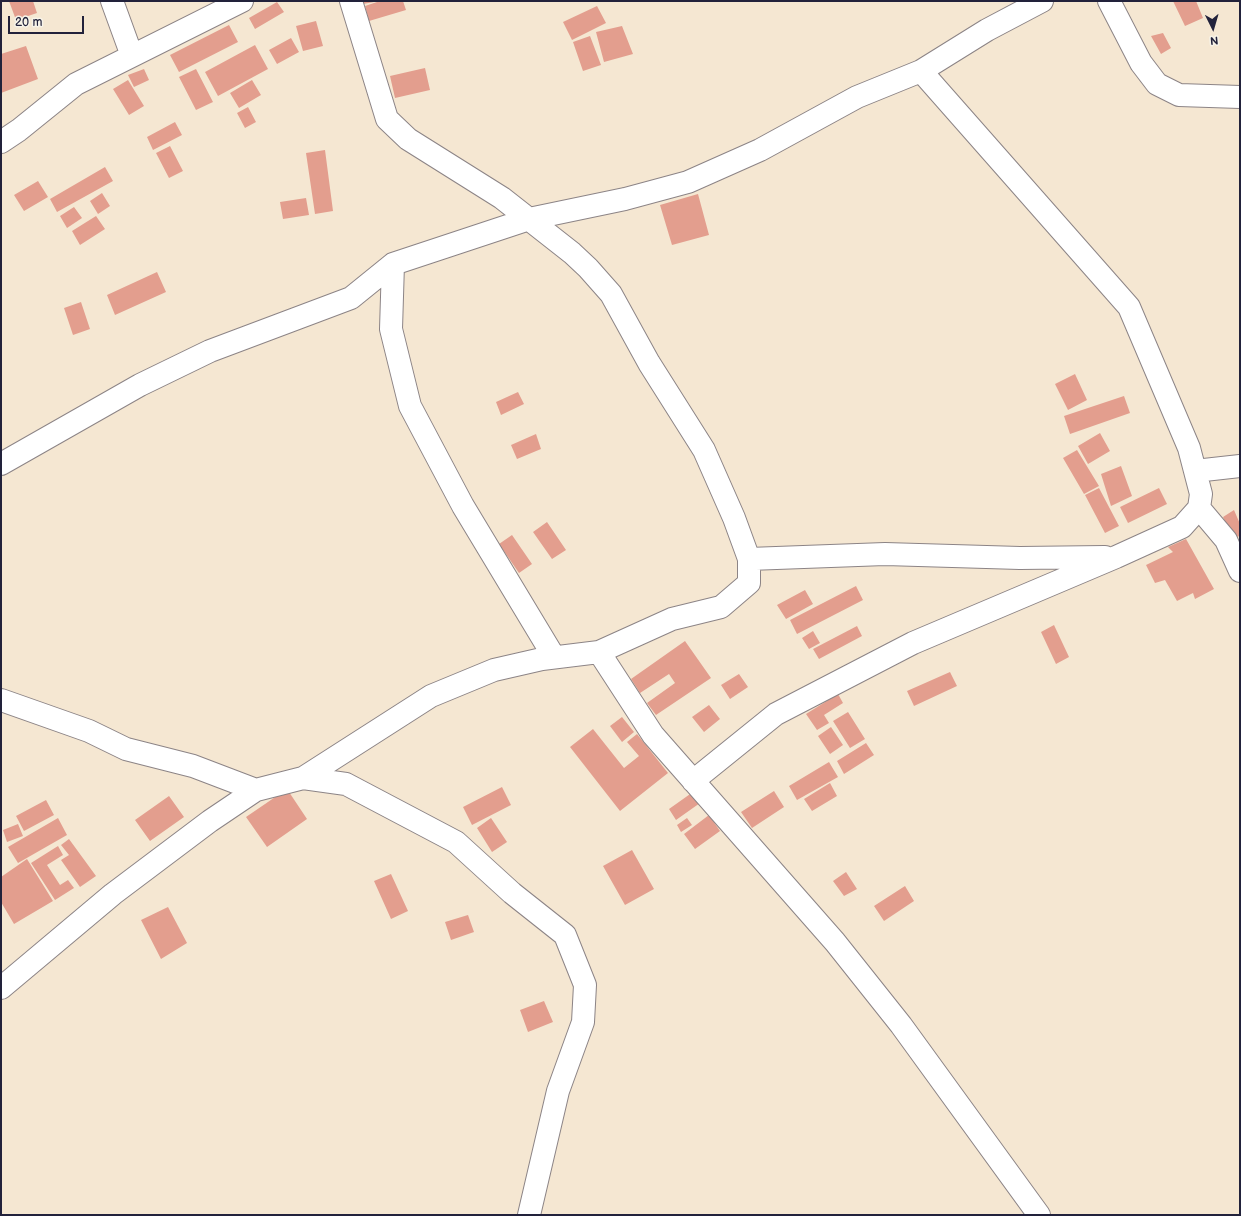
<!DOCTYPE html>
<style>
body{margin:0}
#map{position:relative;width:1241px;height:1216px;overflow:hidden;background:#f5e7d2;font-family:"Balsamiq Sans",sans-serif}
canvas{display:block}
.frame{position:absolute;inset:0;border:2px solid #22223b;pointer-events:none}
.north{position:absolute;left:1193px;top:8px;width:40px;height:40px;-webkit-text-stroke:3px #f7f3e8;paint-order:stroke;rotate:175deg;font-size:11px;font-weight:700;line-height:16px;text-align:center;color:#22223b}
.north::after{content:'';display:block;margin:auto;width:14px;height:18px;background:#22223b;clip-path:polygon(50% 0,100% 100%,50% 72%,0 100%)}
.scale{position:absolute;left:8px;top:16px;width:76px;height:18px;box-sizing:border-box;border:2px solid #22223b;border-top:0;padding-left:5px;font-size:12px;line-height:14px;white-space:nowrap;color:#22223b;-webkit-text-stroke:3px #f7f3e8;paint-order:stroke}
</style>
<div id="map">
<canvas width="1241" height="1216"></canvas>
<div class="frame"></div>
<div class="north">N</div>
<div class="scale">20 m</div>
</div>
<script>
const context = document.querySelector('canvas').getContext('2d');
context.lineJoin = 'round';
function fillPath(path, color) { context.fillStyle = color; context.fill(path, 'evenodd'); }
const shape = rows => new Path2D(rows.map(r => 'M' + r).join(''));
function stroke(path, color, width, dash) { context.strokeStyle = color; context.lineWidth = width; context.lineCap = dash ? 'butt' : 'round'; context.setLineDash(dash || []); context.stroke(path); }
fillPath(shape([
 [9,1,33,1,37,13,16,20],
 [363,1,374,1,374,2,363,4],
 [380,1,403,1,406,10,369,21,365,6],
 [1173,1,1196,1,1203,18,1185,26],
 [277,2,284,12,255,29,249,18],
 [597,6,606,23,572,40,563,22],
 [316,21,323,46,303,51,296,26],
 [229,25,238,42,179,72,170,55],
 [622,26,633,54,604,62,596,32],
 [1163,33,1171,48,1161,54,1151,36],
 [590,36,601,65,583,71,573,42],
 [291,38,299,52,277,64,269,50],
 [255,45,268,69,218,96,205,72],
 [26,46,38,79,1,93,1,54],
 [425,68,430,90,395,98,390,76],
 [144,69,149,80,134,87,128,75],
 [196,69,213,102,196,110,179,77],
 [128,80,144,106,129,115,113,89],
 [252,80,261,95,239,108,230,93],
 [248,107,256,122,245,128,237,113],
 [175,122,182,135,153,150,147,137],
 [170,146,183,171,169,178,156,153],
 [325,150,333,211,315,214,306,153],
 [105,167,113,181,57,212,50,199],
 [38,181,48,197,24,211,14,195],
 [102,193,110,206,98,214,90,201],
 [698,194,709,235,672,245,660,205],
 [306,198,309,215,283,219,280,202],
 [74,207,82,218,67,228,60,216],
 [96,216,105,229,80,245,72,231],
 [157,272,166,292,115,315,107,295],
 [81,302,90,329,73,335,64,308],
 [1075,374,1087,400,1068,410,1055,384],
 [518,392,524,404,501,415,496,402],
 [1124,396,1130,413,1070,434,1064,416],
 [1100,433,1110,451,1088,464,1078,446],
 [536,434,541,449,517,459,511,445],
 [1077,450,1099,486,1084,494,1063,458],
 [1121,466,1132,496,1111,506,1101,474],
 [1099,488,1119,526,1105,533,1085,495],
 [1159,488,1167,504,1128,523,1120,507],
 [1234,510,1240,524,1240,536,1233,538,1223,517],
 [547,522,566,550,552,559,533,532],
 [512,535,532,564,519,573,499,544],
 [1186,539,1214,589,1195,599,1193,593,1177,601,1165,580,1155,583,1146,565,1173,552,1168,547],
 [856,586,863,600,797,634,790,620],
 [805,590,813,604,786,619,777,605],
 [1054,625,1069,657,1056,664,1041,632],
 [857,626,862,636,819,659,813,649],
 [813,631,820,643,809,649,802,638],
 [685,641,711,678,656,715,647,703,675,683,669,674,640,693,631,679],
 [950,672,957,686,914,706,907,691],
 [739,674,748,687,730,699,721,685],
 [838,694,843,703,824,715,829,723,817,730,806,714],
 [709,705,720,719,704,732,692,717],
 [848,712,865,739,850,748,833,721],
 [622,717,634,732,622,742,610,726],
 [831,727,843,745,830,754,818,736],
 [593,729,624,768,639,756,627,742,637,734,668,773,620,811,570,747],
 [866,743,874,755,844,774,837,761],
 [829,762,838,777,797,800,789,786],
 [830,783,837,796,812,811,804,799],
 [502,787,511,805,472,825,463,807],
 [287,789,307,819,267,847,246,817],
 [774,791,784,807,752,828,741,812],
 [693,792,700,803,676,820,669,809],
 [169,796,184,817,150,841,135,820],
 [46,800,54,815,24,831,16,816],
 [709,815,720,831,695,849,684,834],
 [58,818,67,835,18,863,8,847],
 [491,818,507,842,492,852,477,828],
 [687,818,692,825,681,832,677,825],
 [18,824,23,836,7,842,3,830],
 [69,839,96,876,80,887,61,860,69,855,61,845],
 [58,846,63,855,47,865,60,885,68,880,74,888,55,900,31,863],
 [632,850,654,889,625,905,603,866],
 [27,859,53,901,14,924,1,902,1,877],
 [846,872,857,889,844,896,833,881],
 [391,874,408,911,391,919,374,881],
 [905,886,914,901,884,921,874,906],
 [168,907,187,943,161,959,141,920],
 [468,915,474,932,451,940,445,922],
 [544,1001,553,1022,528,1032,520,1010]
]), '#e39e8e');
const street = shape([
 [112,1,132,56],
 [1109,1,1141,63,1157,84,1179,95,1240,97],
 [1,142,19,130,76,84,242,1],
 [393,264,391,329,410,406,463,506,554,657],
 [1,464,140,385,210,351,351,298,393,264,529,219,625,199,688,182,760,150,857,97,921,71,987,30,1042,1],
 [1195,471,1240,466],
 [1199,508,1226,540,1240,571],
 [749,559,885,554,1020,558,1105,557],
 [599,652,653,735,835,942,901,1025,1039,1215],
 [1,700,89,731,126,749,193,766,256,790],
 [303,778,346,784,456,842,512,893,565,935,585,985,583,1022,558,1091,529,1215],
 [693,781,776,714,913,643,1116,557,1182,527,1199,508,1201,494,1189,448,1129,307,921,71],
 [1,988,113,894,210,821,256,790,303,778,431,696,494,670,542,659,599,652,672,619,721,607,749,583,749,559,734,518,704,450,649,363,611,294,588,268,572,253,502,198,408,139,387,119,351,1]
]);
stroke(street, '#8c8486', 24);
stroke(street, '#fff', 22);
</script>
